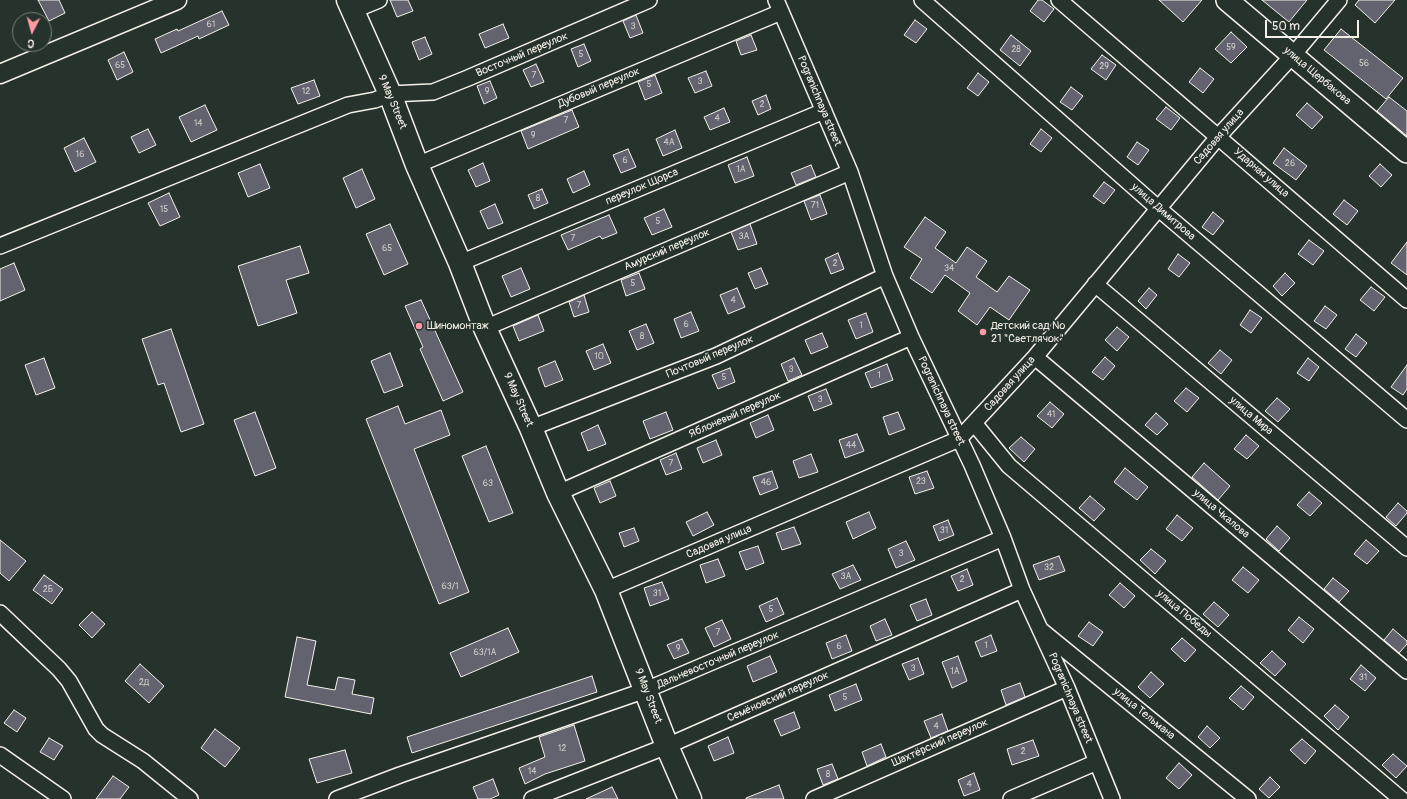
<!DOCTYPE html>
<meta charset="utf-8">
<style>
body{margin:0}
#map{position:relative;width:1407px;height:799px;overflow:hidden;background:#26332d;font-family:Pangolin,sans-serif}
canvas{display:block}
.north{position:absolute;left:12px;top:12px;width:40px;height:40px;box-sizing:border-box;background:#26332d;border:1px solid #787f78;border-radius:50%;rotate:186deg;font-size:11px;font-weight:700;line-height:16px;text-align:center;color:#f4f1e8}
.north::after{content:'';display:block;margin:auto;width:14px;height:18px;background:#ff9aa2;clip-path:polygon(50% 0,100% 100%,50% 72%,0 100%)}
.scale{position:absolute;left:1265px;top:20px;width:94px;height:18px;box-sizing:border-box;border:2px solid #f4f1e8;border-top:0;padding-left:5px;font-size:12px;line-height:14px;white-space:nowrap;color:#f4f1e8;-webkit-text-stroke:3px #26332d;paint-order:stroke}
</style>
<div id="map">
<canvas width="1407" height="799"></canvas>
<div class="north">С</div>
<div class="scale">50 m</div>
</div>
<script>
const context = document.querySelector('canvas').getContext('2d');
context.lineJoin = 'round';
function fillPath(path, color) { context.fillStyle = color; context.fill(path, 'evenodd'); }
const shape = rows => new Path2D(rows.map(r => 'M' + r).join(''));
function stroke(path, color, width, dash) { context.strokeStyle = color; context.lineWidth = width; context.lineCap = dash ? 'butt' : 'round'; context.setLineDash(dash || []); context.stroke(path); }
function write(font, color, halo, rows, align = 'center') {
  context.font = font + ' Pangolin,sans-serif'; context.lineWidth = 3.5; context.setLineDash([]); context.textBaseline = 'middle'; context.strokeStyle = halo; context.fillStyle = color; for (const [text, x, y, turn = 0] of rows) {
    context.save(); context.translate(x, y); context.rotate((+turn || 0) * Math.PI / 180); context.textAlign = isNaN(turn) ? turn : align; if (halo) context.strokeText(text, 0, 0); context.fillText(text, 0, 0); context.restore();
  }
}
const building = shape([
 [38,0,59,0,65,13,49,21,38,0],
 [390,0,408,0,413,11,397,17,390,0],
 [1038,0,1042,0,1054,9,1044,22,1030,11,1038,0],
 [1159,0,1202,0,1183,22,1159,0],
 [1262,0,1307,0,1289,22,1262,0],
 [1359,0,1395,0,1375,23,1355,5,1359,0],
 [222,11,229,25,199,39,198,36,161,53,155,39,177,29,178,31,222,11],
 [636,15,643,33,630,38,623,21,636,15],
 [915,20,927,29,916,43,904,35,915,20],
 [503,24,509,38,485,48,479,34,503,24],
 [1341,29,1403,78,1386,99,1324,50,1341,29],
 [1231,32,1247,47,1231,63,1215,49,1231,32],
 [751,35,757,50,741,55,736,41,751,35],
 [1011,35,1031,51,1020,66,1000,50,1011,35],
 [425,37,432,54,419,60,412,42,425,37],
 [584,44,591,61,578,67,571,49,584,44],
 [124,52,133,72,117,80,108,60,124,52],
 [1102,55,1116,65,1106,80,1091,69,1102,55],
 [536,64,544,82,531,87,523,70,536,64],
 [1200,68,1214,79,1203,93,1189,82,1200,68],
 [706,71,712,86,695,93,688,78,706,71],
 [978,73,989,82,978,96,967,88,978,73],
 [655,75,662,93,645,100,638,82,655,75],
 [314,80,320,96,298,104,291,88,314,80],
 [490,81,497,98,484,104,477,86,490,81],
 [1071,87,1083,96,1072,110,1060,102,1071,87],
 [766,95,771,109,758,115,752,101,766,95],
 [1389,97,1407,111,1407,136,1377,111,1389,97],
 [1307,103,1323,117,1312,129,1296,115,1307,103],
 [205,105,217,130,191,142,179,117,205,105],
 [1166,107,1180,118,1171,130,1156,119,1166,107],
 [724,108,730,122,710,130,704,117,724,108],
 [572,110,579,127,528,149,521,131,572,110],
 [148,129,156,145,139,153,131,137,148,129],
 [1041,129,1052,138,1041,152,1030,144,1041,129],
 [675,130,682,148,663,156,656,139,675,130],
 [84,138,96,162,75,172,64,148,84,138],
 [1137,142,1149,150,1138,165,1127,157,1137,142],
 [1284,148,1307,166,1296,180,1273,163,1284,148],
 [628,149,636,167,621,173,613,155,628,149],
 [747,157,754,176,735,183,728,165,747,157],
 [483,163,490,181,476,187,468,170,483,163],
 [260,164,270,188,248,197,238,173,260,164],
 [1380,164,1392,175,1381,187,1369,176,1380,164],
 [811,165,816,177,796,185,791,173,811,165],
 [362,169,375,199,356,208,343,178,362,169],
 [584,171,590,185,573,193,567,179,584,171],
 [1104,182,1115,190,1104,204,1093,196,1104,182],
 [542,189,548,203,534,209,528,195,542,189],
 [169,193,180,217,160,226,148,203,169,193],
 [820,195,827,214,811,220,804,201,820,195],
 [1344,200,1358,211,1347,225,1333,214,1344,200],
 [495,204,503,223,488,229,480,211,495,204],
 [664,209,672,227,652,235,644,218,664,209],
 [1213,212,1224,221,1213,235,1202,227,1213,212],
 [609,215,617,233,602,239,600,236,568,250,561,235,609,215],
 [925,217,946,232,935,248,956,263,967,247,987,261,976,277,997,292,1009,276,1030,290,1009,320,990,307,977,325,958,311,970,293,945,275,932,293,910,278,922,259,904,247,925,217],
 [390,224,408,264,384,275,366,234,390,224],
 [750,224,757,244,738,250,731,232,750,224],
 [1309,240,1324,251,1313,265,1298,254,1309,240],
 [1407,242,1407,275,1391,263,1407,242],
 [300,246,309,273,286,280,297,313,258,326,238,266,300,246],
 [838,253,844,269,831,274,825,259,838,253],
 [1178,254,1190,263,1179,277,1168,269,1178,254],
 [14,263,25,290,0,301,0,269,14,263],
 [521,268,530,289,511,297,502,276,521,268],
 [761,268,768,284,755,289,748,273,761,268],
 [639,273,645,289,626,296,621,280,639,273],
 [1285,273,1295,283,1282,296,1273,286,1285,273],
 [1371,287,1385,297,1374,311,1360,300,1371,287],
 [737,288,745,307,728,314,720,295,737,288],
 [1149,288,1157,295,1146,309,1138,301,1149,288],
 [584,295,589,312,574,317,569,302,584,295],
 [421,300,463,392,443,401,420,349,423,347,405,306,421,300],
 [1325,306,1337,315,1326,329,1314,321,1325,306],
 [1250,310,1262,318,1251,333,1240,325,1250,310],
 [691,312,699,331,681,338,674,319,691,312],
 [866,313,873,332,856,339,848,320,866,313],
 [538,315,544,331,519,341,513,326,538,315],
 [646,324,654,343,637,350,629,331,646,324],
 [1117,327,1129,337,1117,351,1105,340,1117,327],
 [171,329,204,424,181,432,164,383,158,385,142,339,171,329],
 [822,333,828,347,811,354,805,340,822,333],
 [1356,334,1367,343,1356,357,1345,349,1356,334],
 [603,344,611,363,594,370,586,351,603,344],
 [1220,350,1232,360,1221,374,1208,363,1220,350],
 [390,353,403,386,384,393,371,361,390,353],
 [1105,357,1115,366,1103,380,1092,372,1105,357],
 [44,358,55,388,36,395,25,365,44,358],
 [794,358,802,375,788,381,781,364,794,358],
 [1308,358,1319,367,1309,381,1297,373,1308,358],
 [555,361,563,380,545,387,538,368,555,361],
 [887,364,893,380,871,388,865,373,887,364],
 [1407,365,1407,389,1403,395,1391,387,1407,365],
 [730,368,735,382,718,389,712,375,730,368],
 [1186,388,1199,398,1187,412,1174,401,1186,388],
 [826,389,832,404,814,411,808,396,826,389],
 [1277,398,1290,409,1278,422,1265,411,1277,398],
 [1050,402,1064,414,1052,428,1037,416,1050,402],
 [398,406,405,424,441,410,450,435,414,449,469,592,439,604,366,419,398,406],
 [255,412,276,468,255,476,234,420,255,412],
 [666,412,673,430,650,439,643,421,666,412],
 [898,412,905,429,889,435,883,417,898,412],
 [1156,413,1168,424,1157,435,1145,425,1156,413],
 [768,415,774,430,756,438,750,423,768,415],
 [598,425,606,444,588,451,581,433,598,425],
 [857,434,864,451,845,458,839,440,857,434],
 [1246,435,1259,446,1247,459,1234,449,1246,435],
 [1021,437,1035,449,1024,462,1009,448,1021,437],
 [716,440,722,455,703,463,697,448,716,440],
 [486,446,513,513,489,522,462,456,486,446],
 [676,453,682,469,666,475,660,460,676,453],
 [811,454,818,472,799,478,793,461,811,454],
 [1204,463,1230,486,1218,500,1192,477,1204,463],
 [1125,468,1148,487,1137,500,1114,482,1125,468],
 [772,471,778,488,760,495,753,477,772,471],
 [927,471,934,488,915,494,909,477,927,471],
 [610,481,616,496,600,503,594,488,610,481],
 [1309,492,1322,503,1310,516,1297,505,1309,492],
 [1090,496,1105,509,1094,521,1079,508,1090,496],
 [1398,503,1407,511,1407,513,1396,526,1386,517,1398,503],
 [707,512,714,525,693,536,686,522,707,512],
 [869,512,876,528,853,539,846,522,869,512],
 [1177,515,1193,528,1182,541,1166,529,1177,515],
 [948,520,954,535,939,541,933,526,948,520],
 [1277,526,1290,538,1279,551,1266,539,1277,526],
 [794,527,801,544,782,550,776,533,794,527],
 [634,528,639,541,624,547,619,533,634,528],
 [0,540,26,561,9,581,0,573,0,540],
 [1366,540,1379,551,1367,564,1354,554,1366,540],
 [906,541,915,560,896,568,888,549,906,541],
 [758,546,764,563,746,570,739,552,758,546],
 [1151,549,1166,561,1155,574,1140,560,1151,549],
 [1059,556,1065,571,1039,580,1033,565,1059,556],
 [718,559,725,576,706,583,700,565,718,559],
 [853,565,861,580,840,589,832,574,853,565],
 [1243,567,1259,580,1248,593,1232,580,1243,567],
 [967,569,973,585,958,591,951,576,967,569],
 [44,575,63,589,52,604,33,590,44,575],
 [1333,578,1349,591,1339,602,1324,589,1333,578],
 [662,582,669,599,650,606,644,588,662,582],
 [1120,583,1135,596,1124,608,1109,595,1120,583],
 [777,598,784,614,766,622,759,606,777,598],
 [926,599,932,615,917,621,910,605,926,599],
 [1214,602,1229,615,1218,627,1203,614,1214,602],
 [92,612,105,624,92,638,79,625,92,612],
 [1299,617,1314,629,1303,643,1288,630,1299,617],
 [885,619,892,635,876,641,870,626,885,619],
 [722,620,731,639,714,647,705,628,722,620],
 [1089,622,1103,632,1093,646,1078,636,1089,622],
 [508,628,519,652,461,677,450,653,508,628],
 [1393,629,1407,641,1407,644,1399,653,1384,640,1393,629],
 [846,635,852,651,832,659,826,643,846,635],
 [991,635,997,651,981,657,975,642,991,635],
 [297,637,316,641,307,685,335,690,338,677,355,680,352,694,374,698,371,714,285,697,297,637],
 [1182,638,1196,650,1185,662,1171,649,1182,638],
 [682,639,689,653,674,659,667,645,682,639],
 [1272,651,1286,664,1275,676,1260,663,1272,651],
 [770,656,777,672,753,682,747,666,770,656],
 [958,656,967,681,952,688,942,662,958,656],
 [918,658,924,674,909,680,902,664,918,658],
 [140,664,164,686,149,703,125,681,140,664],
 [1361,665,1376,678,1365,691,1350,679,1361,665],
 [1151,672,1164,684,1150,698,1138,687,1151,672],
 [592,676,597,692,412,753,407,737,592,676],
 [1020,683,1025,697,1006,705,1001,690,1020,683],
 [856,684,862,700,835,711,829,695,856,684],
 [1241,686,1254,697,1243,710,1229,698,1241,686],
 [1335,705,1349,717,1338,730,1324,716,1335,705],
 [14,710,26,718,17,732,4,723,14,710],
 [794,712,800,728,781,736,774,720,794,712],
 [942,714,948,731,931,738,924,721,942,714],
 [574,725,585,761,545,774,525,784,519,768,545,757,539,737,574,725],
 [1207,726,1220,738,1210,748,1198,737,1207,726],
 [215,729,240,748,225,767,201,748,215,729],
 [728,737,734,753,714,761,708,746,728,737],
 [49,738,63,746,54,760,40,752,49,738],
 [1302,739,1316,751,1305,764,1290,750,1302,739],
 [1033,740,1039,756,1012,765,1007,749,1033,740],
 [881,744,886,757,867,766,862,752,881,744],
 [345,750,352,773,317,783,309,759,345,750],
 [1393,754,1407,766,1396,778,1382,765,1393,754],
 [1179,763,1192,775,1179,789,1166,778,1179,763],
 [832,764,838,779,823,785,817,769,832,764],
 [974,773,980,790,964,796,958,780,974,773],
 [113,776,129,787,120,799,96,799,113,776],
 [1270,777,1280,787,1269,798,1259,789,1270,777],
 [493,779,499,795,490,799,478,799,473,787,493,779],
 [779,785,784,799,746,799,746,798,779,785],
 [612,787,618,799,586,799,612,787]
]);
fillPath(building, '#62636f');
stroke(building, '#f4f1e8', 1);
const minor = shape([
 [776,0,850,172,885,276,911,337,972,465,1003,538,1022,590,1067,688,1112,799],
 [922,0,1159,209,1407,420],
 [1059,0,1407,300],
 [352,11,379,0],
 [417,165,781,12],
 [0,246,348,105,375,100,390,94,433,92,468,78,649,0],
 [460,263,824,111],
 [1095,284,1407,548],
 [485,328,850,172],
 [1035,357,1407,671],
 [974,423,1009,466,1401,799],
 [531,428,716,356,885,276],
 [558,493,911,337],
 [606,590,959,439,1035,357,1218,137,1293,55,1339,0],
 [0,613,59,669,69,681,96,729,102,735,143,761,190,799],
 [1042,631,1248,799],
 [0,755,63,799],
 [337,799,400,775,646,690,1003,538],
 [532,799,667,746,1022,590],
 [814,799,1067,688],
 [1011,799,1097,762]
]);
const tertiary = shape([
 [0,74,177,0]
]);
const secondary = shape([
 [1227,0,1407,152]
]);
const primary = shape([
 [348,0,390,94,417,165,460,263,485,328,531,428,558,493,606,590,667,746,690,799]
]);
stroke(minor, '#f4f1e8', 18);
stroke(tertiary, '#f4f1e8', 21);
stroke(secondary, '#f4f1e8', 24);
stroke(primary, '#f4f1e8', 25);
stroke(minor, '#26332d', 15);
stroke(tertiary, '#26332d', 18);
stroke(secondary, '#26332d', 21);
stroke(primary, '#26332d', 22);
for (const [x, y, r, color] of [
 [419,326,4,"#ff9aa2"],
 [983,332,4,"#ff9aa2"]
]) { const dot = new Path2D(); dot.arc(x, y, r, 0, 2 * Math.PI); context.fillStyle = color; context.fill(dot); stroke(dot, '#26332d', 1.5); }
write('9px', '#d0ceca', null, [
 ["61",211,25],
 ["3",633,27],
 ["59",1231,48],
 ["28",1016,50],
 ["5",581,55],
 ["56",1364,64],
 ["65",120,66],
 ["29",1104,67],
 ["7",534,76],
 ["3",700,82],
 ["5",649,85],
 ["12",306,92],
 ["9",487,92],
 ["2",762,105],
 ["4",717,119],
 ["7",566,121],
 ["14",198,124],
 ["9",533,136],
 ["4А",669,143],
 ["16",80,155],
 ["6",625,161],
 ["26",1290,164],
 ["1А",741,170],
 ["8",538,199],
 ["71",815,206],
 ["15",164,210],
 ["5",658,222],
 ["3А",744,237],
 ["7",573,239],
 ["65",387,249],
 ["2",835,264],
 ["34",949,269],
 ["5",633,284],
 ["4",733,301],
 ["7",579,306],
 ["6",686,325],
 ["1",861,326],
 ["8",642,337],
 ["10",599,357],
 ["3",791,370],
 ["1",879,376],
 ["5",724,378],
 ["3",820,400],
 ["41",1051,415],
 ["44",851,446],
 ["7",671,464],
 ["23",921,482],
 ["46",766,483],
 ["63",488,484],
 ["31",944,531],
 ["3",901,554],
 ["32",1049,568],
 ["3А",846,577],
 ["2",962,580],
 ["63/1",450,587],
 ["2Б",48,590],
 ["31",657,594],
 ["5",771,610],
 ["7",718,633],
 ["1",986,646],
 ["6",839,647],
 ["9",678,649],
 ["63/1А",485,653],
 ["3",913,669],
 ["1А",955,672],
 ["31",1363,678],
 ["2Д",144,683],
 ["5",845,698],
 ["4",936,727],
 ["12",562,749],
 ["2",1023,752],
 ["14",532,772],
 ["8",828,775],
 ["4",969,785]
]);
write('11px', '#f4f1e8', '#26332d', [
 ["Восточный переулок",522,55,-23],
 ["улица Щербакова",1317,76,40],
 ["Дубовый переулок",599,88,-23],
 ["Pogranichnaya street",819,101,67],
 ["9 May Street",392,102,67],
 ["Садовая улица",1219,137,-49],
 ["Ударная улица",1261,173,41],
 ["переулок Щорса",642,187,-23],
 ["улица Димитрова",1163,212,41],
 ["Амурский переулок",667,250,-23],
 ["Почтовый переулок",710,357,-23],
 ["Садовая улица",1010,384,-48],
 ["9 May Street",518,400,66],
 ["Pogranichnaya street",941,401,65],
 ["Яблоневый переулок",735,415,-24],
 ["улица Мира",1251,416,40],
 ["улица Чкалова",1221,514,40],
 ["Садовая улица",719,542,-23],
 ["улица Победы",1184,614,40],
 ["Дальневосточный переулок",718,660,-23],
 ["9 May Street",648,696,69],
 ["Семёновский переулок",778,697,-24],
 ["Pogranichnaya street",1070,698,67],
 ["улица Тельмана",1144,714,39],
 ["Шахтёрский переулок",940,743,-24]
]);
write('11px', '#f4f1e8', '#26332d', [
 ["Шиномонтаж",427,326],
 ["Детский сад №",991,326],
 ["21 \"Светлячок\"",991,339]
], 'left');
</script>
